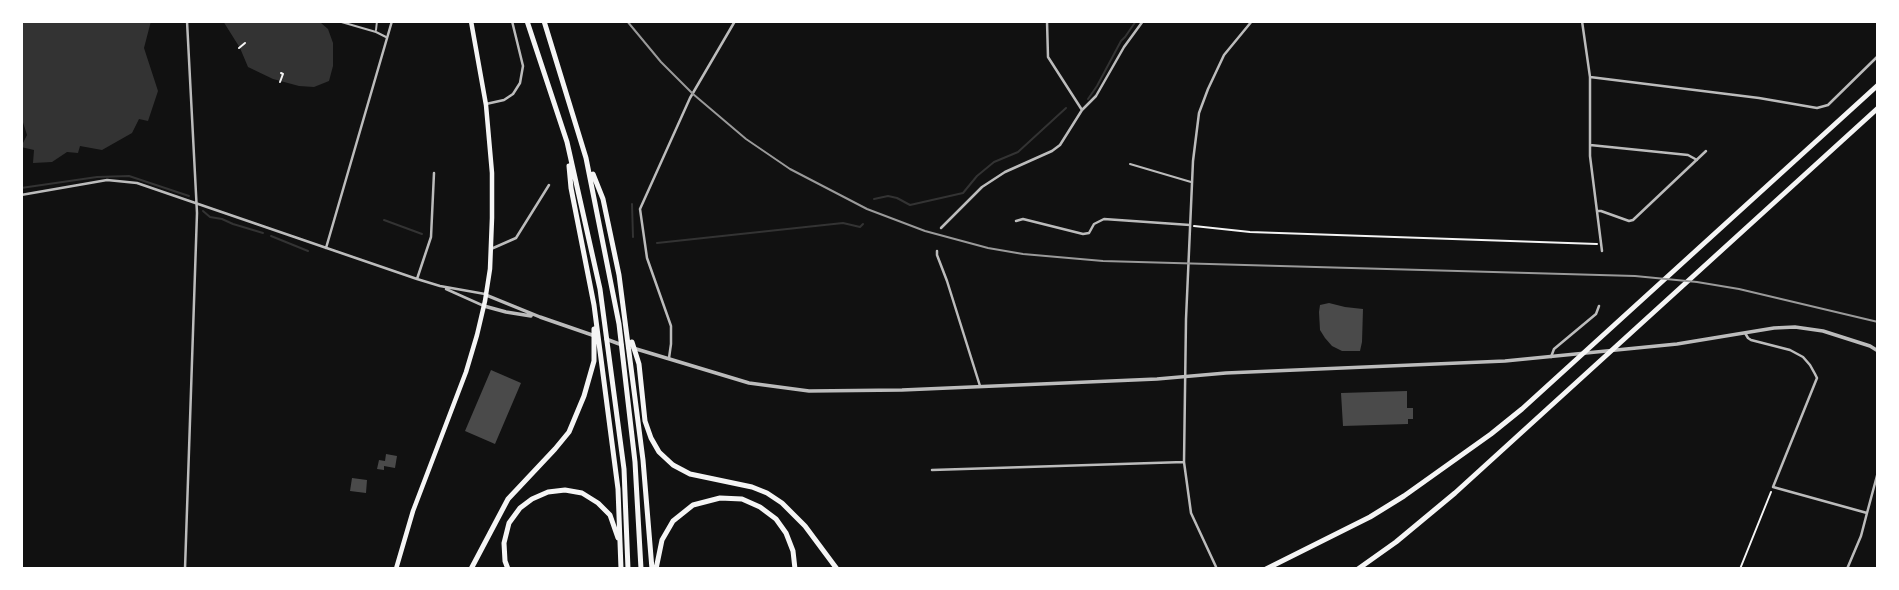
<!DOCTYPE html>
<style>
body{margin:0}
#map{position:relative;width:1899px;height:590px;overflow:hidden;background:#111;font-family:Inter,sans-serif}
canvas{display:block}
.frame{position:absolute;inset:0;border:23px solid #fff;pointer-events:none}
</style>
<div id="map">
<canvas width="1899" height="590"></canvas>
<div class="frame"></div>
</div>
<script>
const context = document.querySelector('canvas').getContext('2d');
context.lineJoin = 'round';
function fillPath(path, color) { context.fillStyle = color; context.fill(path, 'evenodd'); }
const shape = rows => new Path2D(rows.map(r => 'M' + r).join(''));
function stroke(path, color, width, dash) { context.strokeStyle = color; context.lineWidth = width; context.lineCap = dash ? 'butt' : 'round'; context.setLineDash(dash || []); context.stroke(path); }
fillPath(shape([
 [21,21,151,21,144,48,158,91,148,121,139,119,132,133,102,150,80,146,78,153,67,152,52,162,33,163,34,150,21,147,27,135,21,116],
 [223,21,318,21,321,23,328,29,333,43,333,66,329,81,314,87,299,86,273,79,248,67,240,48]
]), '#333');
stroke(shape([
 [1088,99,1097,86,1121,41,1125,37,1136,21],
 [21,188,97,177,129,176,189,196],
 [874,199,888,196,897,198,910,205,963,193,977,176,994,162,1018,152,1066,108],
 [632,204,633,237],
 [203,211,210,217,222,219,233,224,263,233],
 [384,220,422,234],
 [271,236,308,251],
 [657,243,843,223,860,227,863,224]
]), '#333', 2);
fillPath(shape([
 [1329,303,1345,307,1363,309,1362,342,1360,351,1342,351,1332,346,1325,338,1320,330,1319,312,1320,305],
 [491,370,521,383,495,444,465,431],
 [1407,391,1407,408,1413,408,1413,419,1408,419,1408,424,1343,426,1341,393],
 [386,454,397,456,395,468,384,466,384,470,377,469,379,460,385,461],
 [352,478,367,480,366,493,350,491]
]), '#4a4a4a');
stroke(shape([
 [239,48,245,43],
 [280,82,283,74,281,73],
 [1194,226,1250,232,1597,244],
 [1740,569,1771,492]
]), '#f5f5f5', 2);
stroke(shape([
 [338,21,376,32,386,37],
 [376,30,377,21],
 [1130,164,1191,182]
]), '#bcbcbc', 2);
stroke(shape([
 [1047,21,1048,57,1082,110],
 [1582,21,1590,77,1590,156,1602,251],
 [1590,77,1759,98,1817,108,1828,105,1878,56],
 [486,104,504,100,513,94,520,83,523,66,512,21],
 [1590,145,1688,155,1697,160],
 [21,195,107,180,137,183,417,279,440,286,485,294],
 [1598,211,1601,211,1629,221,1633,220,1706,151],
 [1016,221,1023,219,1083,234,1089,233,1094,224,1104,219,1190,225],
 [941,228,982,187,1005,172,1052,151,1060,145,1082,110,1096,96,1124,47,1143,21],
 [326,248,392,21],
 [491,249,516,238,549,185],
 [937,251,937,255,947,281,980,386],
 [417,279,431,237,434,173],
 [446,289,484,306],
 [1745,333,1748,338,1751,340,1790,350,1803,357,1810,365,1815,374,1817,378,1773,487,1867,513,1861,536,1847,569],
 [1551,357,1554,349,1596,314,1599,306],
 [669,358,671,344,671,326,647,258,640,209,690,98,735,21],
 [932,470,1184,462],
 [1867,513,1878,472],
 [185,569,197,213,187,21],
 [1217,569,1191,513,1184,462,1186,319,1193,161,1199,113,1208,89,1224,55,1252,21]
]), '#bcbcbc', 2.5);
stroke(shape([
 [486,295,540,317,595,336],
 [484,306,506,312,531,316],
 [606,339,622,345],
 [633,348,749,383,809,391,902,390,1157,379,1226,373,1505,361,1677,344,1774,328,1795,327,1823,331,1870,346,1878,351]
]), '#bcbcbc', 3.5);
stroke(shape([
 [396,569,413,511,466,372,477,335,485,301,490,269,492,218,492,173,486,105,471,21]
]), '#f5f5f5', 4.5);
stroke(shape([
 [527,21,567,142,600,289,624,469,628,569],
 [544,21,586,158,619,324,635,462,641,569],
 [569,166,571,188,594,305,618,489,621,569],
 [593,174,603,199,619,275,643,460,652,569],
 [632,342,639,364,645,421,651,438,659,452,673,465,690,474,752,487,767,493,782,503,805,526,837,569],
 [471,569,508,499,555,449,569,432,584,396,594,361,594,329],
 [508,569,505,561,504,543,509,523,520,508,532,499,548,492,565,490,582,493,598,503,610,515,618,538],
 [656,569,662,540,673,521,693,505,720,498,742,499,760,507,776,519,786,533,793,551,795,569],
 [1266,569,1370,517,1404,496,1491,434,1522,409,1878,85],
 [1358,569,1396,542,1455,493,1878,108]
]), '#f5f5f5', 5);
stroke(shape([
 [627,21,661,62,693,94,746,139,790,169,867,209,925,231,988,248,1023,254,1103,261,1635,276,1697,282,1739,289,1878,322]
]), '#9a9a9a', 2);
</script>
